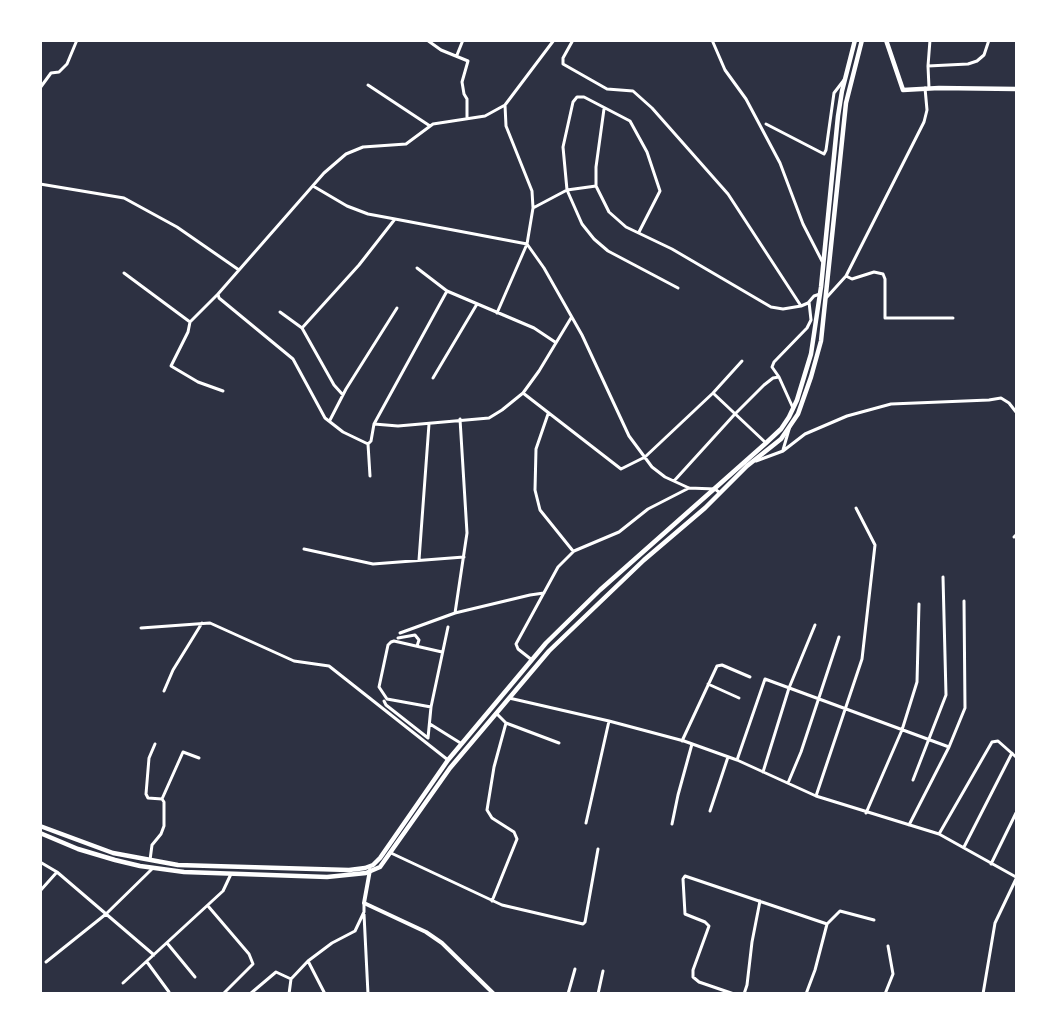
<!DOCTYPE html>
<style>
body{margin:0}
#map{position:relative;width:1057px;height:1034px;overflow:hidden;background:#2d3142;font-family:"Space Grotesk",sans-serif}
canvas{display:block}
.frame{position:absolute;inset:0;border:42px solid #fff;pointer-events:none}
</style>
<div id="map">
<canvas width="1057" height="1034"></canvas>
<div class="frame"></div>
</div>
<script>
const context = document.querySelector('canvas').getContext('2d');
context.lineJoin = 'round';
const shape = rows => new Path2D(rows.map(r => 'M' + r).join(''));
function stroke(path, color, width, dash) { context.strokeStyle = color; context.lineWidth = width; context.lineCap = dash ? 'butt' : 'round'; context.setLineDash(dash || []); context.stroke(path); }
stroke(shape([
 [427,40,441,50,468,61,462,82,464,94,467,99,467,117],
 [554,40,505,105,506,126,532,191,533,208,527,244,544,268,582,335,629,436,652,467,665,477,689,488,715,489,720,493],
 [573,40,563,58,563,64,607,89,633,91,652,108,728,194,801,306],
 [712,40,725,70,746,99,780,163,803,224,822,261],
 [457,55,463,40],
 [928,66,930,40],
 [368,85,430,126],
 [40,88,51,73,59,72,67,64,77,40],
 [929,88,928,66,968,64,977,61,984,55,989,40],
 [766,124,824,154,826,150,834,93,844,80],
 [40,184,124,198,177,227,239,270],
 [313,186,347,206,368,214,395,219],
 [596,186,596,167,604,109],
 [533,208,567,190,596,186,609,212,626,227,672,249,771,307,783,309,801,306,808,303,814,296,820,294],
 [639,232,660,191,647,152,630,121,584,97,577,97,573,102,563,147,567,190,582,224,594,239,608,251,678,288],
 [417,268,447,291,534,328,555,342],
 [124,273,190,322,188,332,171,366,198,382,223,391],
 [846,276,852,279,874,272,883,274,885,279,885,318,953,318],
 [827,297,846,276,924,122,927,110,925,88],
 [280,312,302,328,334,385,343,395],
 [190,322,218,294],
 [302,328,359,265,395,219,527,244,497,313],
 [779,377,772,367,774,362,807,328,811,320,809,302],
 [433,378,477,304],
 [523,393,621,469,645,457,713,393,742,361],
 [713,393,766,443],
 [548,414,536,449,535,490,540,510,573,551],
 [330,420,346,389,397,308],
 [374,424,398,426,489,418,502,410,523,393,539,371,571,318],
 [368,444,343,432,325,418,293,359,219,298,218,294,324,173,346,154,363,147,406,144,433,124,485,116,505,105],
 [783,450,790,426],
 [756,461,783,451,805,434,847,416,891,404,989,400,1001,398,1009,403,1016,412],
 [370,476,368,444,371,441,374,424,447,291],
 [674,481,734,415,764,385,773,378,779,377,793,408],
 [1014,537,1016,535],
 [304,549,373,564,464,557],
 [419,560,429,424],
 [455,613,467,533,460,419],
 [141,628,210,623,294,661,329,666,448,760],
 [400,633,455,613,530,595,544,593],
 [398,638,415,635,419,640,417,646],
 [532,660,518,649,516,644,558,567,574,551,619,532,648,509,689,488],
 [708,684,739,698],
 [164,691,173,670,202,623],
 [509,698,609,721,684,741,737,760,816,796,939,834,1016,877],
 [384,701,386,705,428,738,431,707,448,627],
 [431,707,387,699,379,687,388,645,391,642,394,641,442,652],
 [506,723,559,743],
 [430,724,462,744],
 [682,741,717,666,722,665,750,677],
 [737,760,765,679,949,747],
 [763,772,789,688,815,625],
 [913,780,946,695,943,577],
 [788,783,801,752,839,637],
 [816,796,862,659,875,545,856,508],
 [162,799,183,752,199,758],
 [710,811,728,757],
 [866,813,902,730,917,682,919,604],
 [586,823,609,721],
 [672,824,678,795,692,744],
 [909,825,949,747,965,708,964,601],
 [939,834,992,742,998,741,1016,757],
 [964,847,1012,753],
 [391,853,502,905,583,924,585,922,598,849],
 [150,860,152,845,161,834,164,826,164,802,162,799,148,798,146,794,149,758,155,744],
 [40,862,57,872,154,955],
 [991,864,1016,813],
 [40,891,57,872],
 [492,901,517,839,514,832,492,818,487,810,494,767,506,723,496,713],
 [208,906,249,954,253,964,223,994],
 [364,914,368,994],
 [827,924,840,911,874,920],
 [167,943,195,977],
 [308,961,325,994],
 [46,962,106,914,153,868],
 [147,962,169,992],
 [123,983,223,891,231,874],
 [250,994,276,972,291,979,308,961,332,943,355,931,364,912,364,903],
 [289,994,291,979],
 [568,994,575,969],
 [598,994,603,971],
 [734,994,699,982,693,977,693,970,709,926,705,922,685,914,683,879,685,876,827,924,815,970,806,994],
 [744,994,747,985,752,942,760,901],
 [885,994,893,974,888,946],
 [983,994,995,923,1016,879]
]), '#fff', 3);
stroke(shape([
 [370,870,364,903,426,932,442,943,494,994]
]), '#fff', 4);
stroke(shape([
 [886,40,903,90,939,88,1016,89],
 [40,826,113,853,178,865,349,870,365,868,373,865,380,858,448,760,546,643,600,590,766,443,781,429,789,417,797,400,811,354,821,287,838,116,842,91,855,40],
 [40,833,78,849,115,860,140,866,184,872,327,877,366,873,380,867,450,768,549,651,644,560,705,508,747,466,781,439,798,414,811,377,821,341,846,103,862,40]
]), '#fff', 4.5);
</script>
